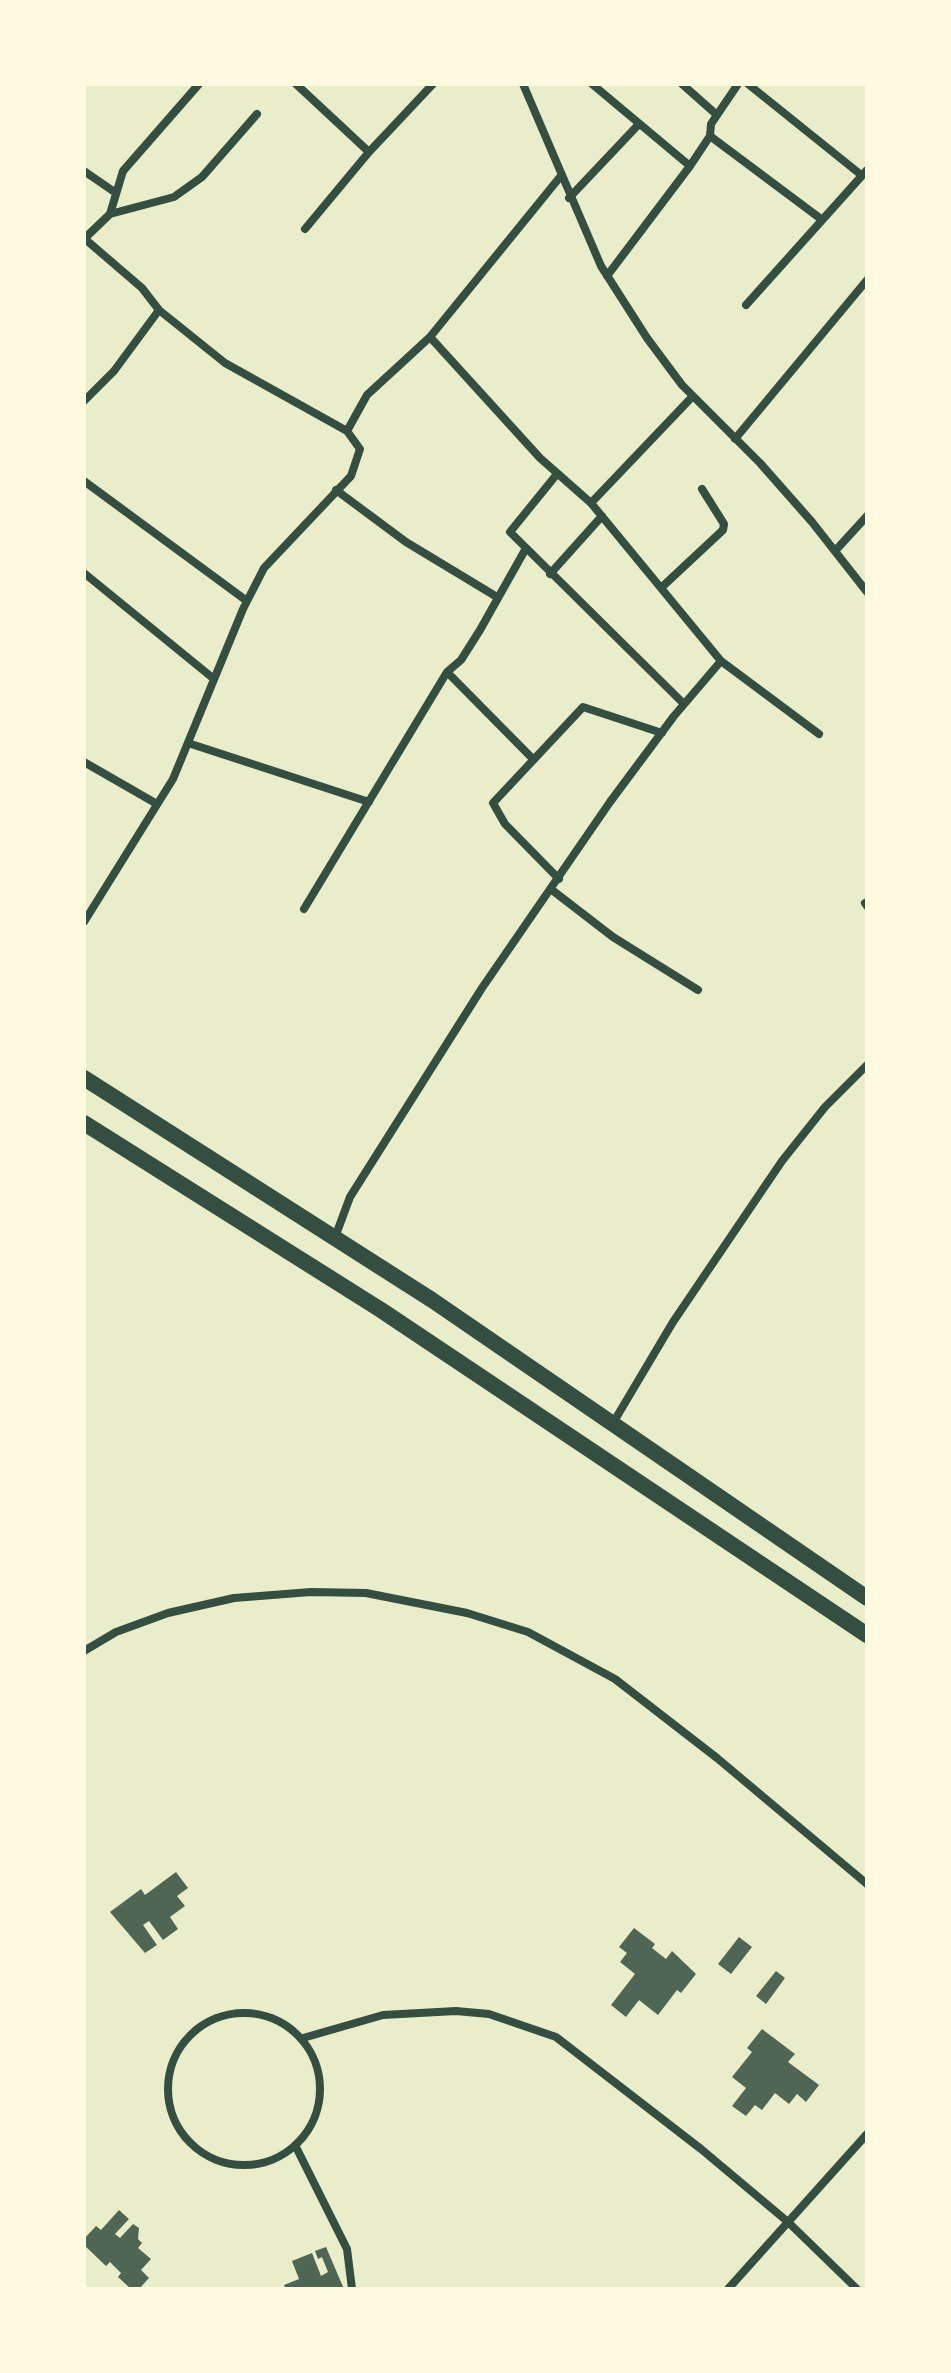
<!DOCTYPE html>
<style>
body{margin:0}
#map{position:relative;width:951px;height:2373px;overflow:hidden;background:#e9edc9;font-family:"Roboto Serif",serif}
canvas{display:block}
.frame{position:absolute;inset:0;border:86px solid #fefae0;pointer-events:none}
</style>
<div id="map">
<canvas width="951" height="2373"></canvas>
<div class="frame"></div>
</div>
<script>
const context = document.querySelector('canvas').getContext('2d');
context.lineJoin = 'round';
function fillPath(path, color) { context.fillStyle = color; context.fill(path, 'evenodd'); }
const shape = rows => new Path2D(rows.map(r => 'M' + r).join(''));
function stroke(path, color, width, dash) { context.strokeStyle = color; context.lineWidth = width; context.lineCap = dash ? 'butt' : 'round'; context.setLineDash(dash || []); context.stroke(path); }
fillPath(shape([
 [176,1872,188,1888,177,1896,185,1906,170,1917,178,1929,163,1940,149,1921,143,1925,157,1945,145,1953,110,1912,141,1889,145,1895],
 [634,1928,655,1944,652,1948,666,1959,672,1951,696,1974,681,1993,677,1990,658,2015,639,2000,626,2017,611,2005,635,1974,620,1962,627,1953,619,1947],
 [739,1937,752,1947,731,1974,718,1964],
 [776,1971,785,1978,766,2004,756,1996],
 [762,2029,795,2054,788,2062,819,2085,806,2102,797,2094,789,2104,775,2093,762,2110,755,2105,746,2116,732,2106,746,2088,732,2077,752,2052,747,2048],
 [119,2210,129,2219,115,2234,120,2238,133,2224,139,2228,138,2239,142,2243,138,2248,151,2259,141,2270,149,2278,139,2289,131,2289,118,2277,121,2273,110,2262,106,2266,84,2245,84,2239,96,2226,101,2230],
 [326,2247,344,2289,286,2289,284,2285,299,2279,292,2261,312,2253,321,2276,328,2272,322,2257,318,2259,315,2251]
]), '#4f6655');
stroke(shape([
 [296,84,369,152,433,84],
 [523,84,601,266,647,338,682,385,760,463,812,522,867,592],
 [592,84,690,166],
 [682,84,717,115],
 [748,84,860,174],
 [710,136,821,219],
 [84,171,116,193],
 [569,198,639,124],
 [110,214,174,197,202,177,257,114],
 [305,229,369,152],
 [84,239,110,214,123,171,199,84],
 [85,239,142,288,159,310,225,363,347,431,367,395,430,337,560,177],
 [607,276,690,166,710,136,711,124,738,84],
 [746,305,867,170],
 [430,337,540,458,591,503,721,661,819,734],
 [84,401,114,371,159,310],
 [735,439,867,280],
 [557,474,510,532,684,704],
 [84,481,247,601],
 [336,490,406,542,497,597],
 [591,503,693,396],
 [835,551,867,516],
 [84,573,214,679],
 [550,574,602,516],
 [662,587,723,530,724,524,702,489],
 [447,672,532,758],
 [188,743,369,802],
 [84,762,157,804],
 [559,879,505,824,493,803,583,707,662,733],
 [552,890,613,937,698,990],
 [865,903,867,906],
 [304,909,447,672,461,660,480,630,525,550],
 [84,922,173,779,243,609,264,568,351,476,360,449,347,431],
 [334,1240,350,1197,482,988,610,802,674,716,721,661],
 [613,1423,673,1322,782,1161,825,1107,867,1065],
 [84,1651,116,1632,168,1613,234,1598,311,1592,366,1593,467,1613,528,1632,615,1679,717,1758,867,1884],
 '168 2089a76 76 0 1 1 152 0a76 76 0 1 1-152 0Z',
 [303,2038,383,2015,456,2011,489,2014,556,2037,701,2149,788,2222,857,2289],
 [296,2147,347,2249,352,2289],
 [728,2289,867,2134]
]), '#344e41', 8);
stroke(shape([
 [84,1078,432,1300,867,1598],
 [84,1123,381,1310,867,1635]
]), '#344e41', 16);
</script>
